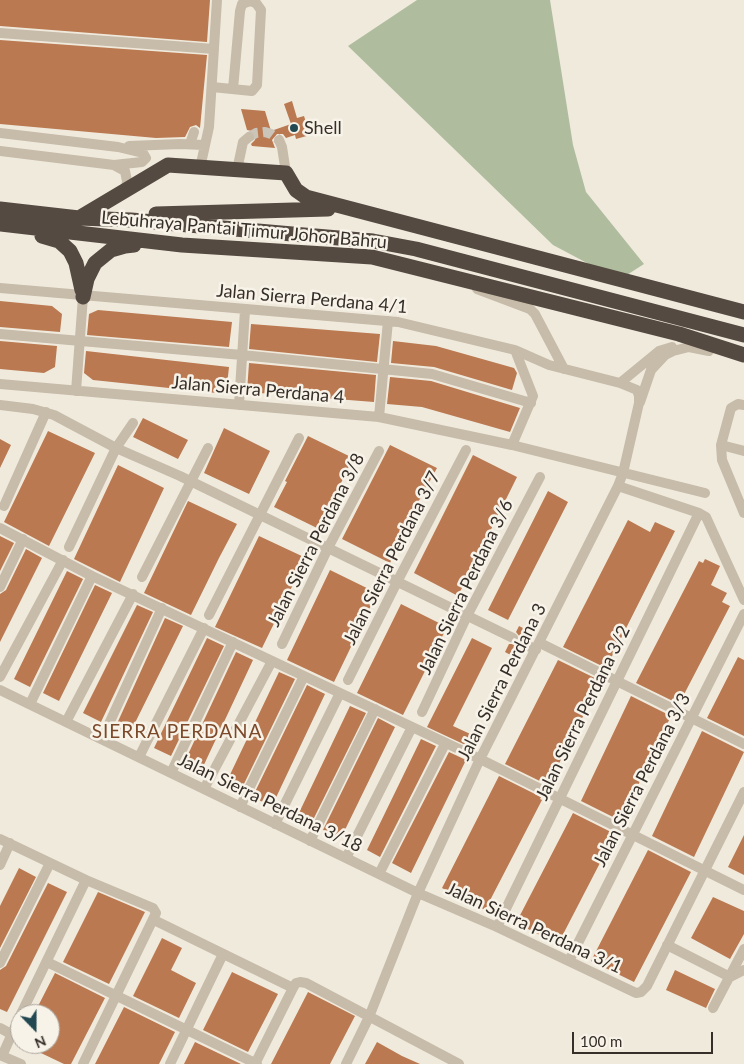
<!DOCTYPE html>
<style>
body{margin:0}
#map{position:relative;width:744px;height:1064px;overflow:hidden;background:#f0eadd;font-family:Lato,sans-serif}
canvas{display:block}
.north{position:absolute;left:10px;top:1004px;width:50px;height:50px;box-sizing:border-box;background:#f8f3e9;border:1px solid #aaa49c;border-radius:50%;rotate:158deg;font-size:14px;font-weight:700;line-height:20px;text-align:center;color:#352e29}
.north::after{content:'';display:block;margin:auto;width:18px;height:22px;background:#224952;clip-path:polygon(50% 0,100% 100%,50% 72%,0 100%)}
.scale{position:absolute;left:572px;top:1032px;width:141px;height:22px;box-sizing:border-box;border:2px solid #352e29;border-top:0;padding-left:6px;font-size:15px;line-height:18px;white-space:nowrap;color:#352e29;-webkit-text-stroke:4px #f8f3e9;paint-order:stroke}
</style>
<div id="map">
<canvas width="744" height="1064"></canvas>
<div class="north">N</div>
<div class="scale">100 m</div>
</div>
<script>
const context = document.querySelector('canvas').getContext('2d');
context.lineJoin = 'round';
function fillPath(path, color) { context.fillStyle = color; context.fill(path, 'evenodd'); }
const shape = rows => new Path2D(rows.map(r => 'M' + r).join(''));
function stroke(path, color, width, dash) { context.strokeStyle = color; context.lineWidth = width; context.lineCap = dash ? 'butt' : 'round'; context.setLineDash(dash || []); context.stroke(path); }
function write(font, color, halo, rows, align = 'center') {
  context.font = font + ' Lato,sans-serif'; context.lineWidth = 5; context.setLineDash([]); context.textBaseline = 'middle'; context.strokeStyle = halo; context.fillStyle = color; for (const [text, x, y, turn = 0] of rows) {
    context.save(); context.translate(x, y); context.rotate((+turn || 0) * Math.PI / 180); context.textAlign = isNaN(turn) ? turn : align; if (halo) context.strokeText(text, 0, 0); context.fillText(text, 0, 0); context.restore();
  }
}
fillPath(shape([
 [417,0,550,0,573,145,586,192,644,264,619,280,553,245,348,46]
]), '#afbd9e');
fillPath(shape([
 [0,0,210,0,207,42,0,26],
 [0,40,207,55,200,128,196,125,190,127,185,137,156,138,0,124],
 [292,101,297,118,304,116,310,135,296,139,295,135,286,138,283,134,277,134,272,140,275,148,252,146,251,144,255,140,256,135,252,131,247,130,241,109,265,111,271,131,291,124,284,104],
 [0,301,52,306,62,314,60,332,0,327],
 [98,310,232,322,229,347,87,335,89,314],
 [251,324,380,334,377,362,249,349],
 [0,341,57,346,55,367,44,373,0,369],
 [393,341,436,346,514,368,517,373,512,390,434,367,391,363],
 [86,351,229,367,226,394,93,380,84,373],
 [249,363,376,375,374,402,247,392],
 [390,377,431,381,520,408,510,432,422,407,387,404],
 [143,418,188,440,178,459,133,437],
 [224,428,270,451,249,494,204,473],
 [48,431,95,453,49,546,4,522],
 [308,436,353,458,319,529,274,507,287,482,285,481],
 [0,439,11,445,0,468],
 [390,445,437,468,410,517,412,517,390,563,342,539],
 [473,455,517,477,458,596,414,573],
 [118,465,164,488,120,582,74,559],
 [548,491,568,502,508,620,488,610],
 [188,501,237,524,219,558,191,615,144,593],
 [628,520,650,532,655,522,675,531,606,668,563,647],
 [0,536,14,543,0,571],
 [259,536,306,558,262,648,215,627],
 [26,549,42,558,0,642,0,594,6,590],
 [705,559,720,566,711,585,727,593,722,602,730,606,679,704,636,683,699,561,703,563],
 [330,570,377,593,334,682,287,660],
 [67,571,83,579,30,687,14,679],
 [95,585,112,593,59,701,43,693],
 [401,604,447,627,403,715,357,693],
 [137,605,153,612,101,722,83,713],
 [165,618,183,626,129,735,115,728],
 [519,626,529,631,526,637,520,637,516,632],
 [207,638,224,646,171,756,154,748],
 [472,638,492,648,453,726,479,738,474,749,427,727],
 [509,644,516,644,520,649,516,658,505,652],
 [236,652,253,660,201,771,184,763],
 [738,657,744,660,744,736,707,718],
 [558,660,601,681,548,785,505,764],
 [279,672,295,679,241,790,226,783],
 [307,685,325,694,272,806,254,798,253,796],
 [631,696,671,716,621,821,581,801],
 [350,706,366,713,311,824,297,817],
 [378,718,395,727,341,838,323,830],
 [702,731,744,752,694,857,652,836],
 [421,739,436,746,380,857,367,850],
 [449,752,466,760,411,873,392,863],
 [499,776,541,797,540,799,542,800,485,910,442,888],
 [573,813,615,834,558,944,516,923],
 [744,835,744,875,728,867],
 [648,850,691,872,634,982,591,961],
 [19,868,36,877,0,948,0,906],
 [48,883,67,892,7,1012,0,1009,0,970,6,966],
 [98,892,145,912,109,984,63,962],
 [713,897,744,911,744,934,730,959,691,938],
 [162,938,182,948,171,970,196,983,179,1018,133,996],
 [675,970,715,989,706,1008,666,990],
 [232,972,278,994,248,1052,203,1030],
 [55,973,105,998,71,1064,64,1064,22,1044,50,1044,50,1014,34,1014],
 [308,992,355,1016,330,1064,271,1064],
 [124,1007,175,1032,159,1064,95,1064],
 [195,1042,241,1064,184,1064],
 [377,1042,402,1056,420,1064,365,1064]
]), '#ba7950');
stroke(shape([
 [249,137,256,133,265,132,271,134,279,140]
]), '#cbc4b9', 10, [10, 5]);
stroke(shape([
 [0,33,214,49],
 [212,87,252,91,257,85,261,10,256,3,250,1,242,4],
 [233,89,240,11,242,4],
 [0,133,118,147,143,153,146,158,142,162,114,165,0,151],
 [279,140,282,147,286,173],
 [190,144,194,132],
 [129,146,180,144,204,145],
 [114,165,125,171,127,181,126,190],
 [200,168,209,127,217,0],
 [237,170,243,142,249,137],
 [0,288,398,322,515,350,533,396,512,445],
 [477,289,530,309,535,314,564,369],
 [0,334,242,355,432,374,531,403],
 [620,383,659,351,672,347],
 [0,384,379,417,512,445,705,493],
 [76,391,83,297],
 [640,402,651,370,665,355,673,351,689,347,709,351],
 [0,405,33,409,54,415,116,448,180,476,513,638],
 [239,405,245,310],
 [744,405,738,404,731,408,721,445,722,460,744,513],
 [379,417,388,321],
 [721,445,744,451],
 [618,486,699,513,706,517,744,600],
 [4,506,46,412],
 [0,528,92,576,480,759,744,890],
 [69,547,116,448,133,423],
 [142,577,208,448],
 [0,587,23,539],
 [209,615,299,438],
 [523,643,536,650],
 [540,643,744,744],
 [282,644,328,548,379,451],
 [0,677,63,560],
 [348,680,397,582,466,450],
 [0,690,418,893,497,927,636,993,641,992,647,986,744,792],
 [30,704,92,576],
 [422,712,467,616,540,477],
 [66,722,133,594],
 [102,739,162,608],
 [139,757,204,628],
 [171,773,233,642],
 [204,789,272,661],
 [240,807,304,676],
 [275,824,340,693],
 [0,839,86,880,153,908,156,913,83,1064],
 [310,841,375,709],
 [346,858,412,727],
 [0,865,10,843],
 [379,874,445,744],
 [154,920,293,988],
 [497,927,699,513],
 [667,945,730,977,744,970],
 [569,961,744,614],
 [47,962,257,1064],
 [0,963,50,863],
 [713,1008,744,949],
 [21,1014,86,880],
 [0,1028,11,1034],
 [0,1055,21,1064],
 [2,1056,20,1016],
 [170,1064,223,954],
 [255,1064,293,988,296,983,300,982,306,983,459,1064],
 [346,1064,369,1017,418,893,480,759,618,486,623,473,639,403,639,396,637,390,620,383,549,365,515,350]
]), '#c7bbaa', 10);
stroke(shape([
 [0,209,79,218,131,220,373,241,416,249,744,335],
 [156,214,328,209],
 [79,218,168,165,286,173,296,190,306,197,744,312],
 [0,224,182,245,372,257,679,334,744,355],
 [42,236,59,241,70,251,76,263,82,290],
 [83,297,87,279,95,263,111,250,125,246,134,245]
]), '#554a41', 15);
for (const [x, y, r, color] of [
 [294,128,5,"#224952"]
]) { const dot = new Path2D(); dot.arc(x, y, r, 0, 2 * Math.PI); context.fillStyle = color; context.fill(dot); stroke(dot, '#f8f3e9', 2); }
write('18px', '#352e29', '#f8f3e9', [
 ["Shell",304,128]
], 'left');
write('18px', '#352e29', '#f8f3e9', [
 ["Lebuhraya Pantai Timur Johor Bahru",244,230,5],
 ["Jalan Sierra Perdana 4/1",312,299,5],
 ["Jalan Sierra Perdana 4",258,390,5],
 ["Jalan Sierra Perdana 3/8",316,540,-63],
 ["Jalan Sierra Perdana 3/7",392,558,-63],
 ["Jalan Sierra Perdana 3/6",466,587,-64],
 ["Jalan Sierra Perdana 3",502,682,-63],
 ["Jalan Sierra Perdana 3/2",583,713,-64],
 ["Jalan Sierra Perdana 3/3",642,780,-63],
 ["Jalan Sierra Perdana 3/18",270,803,26],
 ["Jalan Sierra Perdana 3/1",534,928,25]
]);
context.letterSpacing = '1px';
write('19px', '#7c492a', '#f8f3e9', [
 ["SIERRA PERDANA",177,732]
]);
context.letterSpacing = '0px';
</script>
